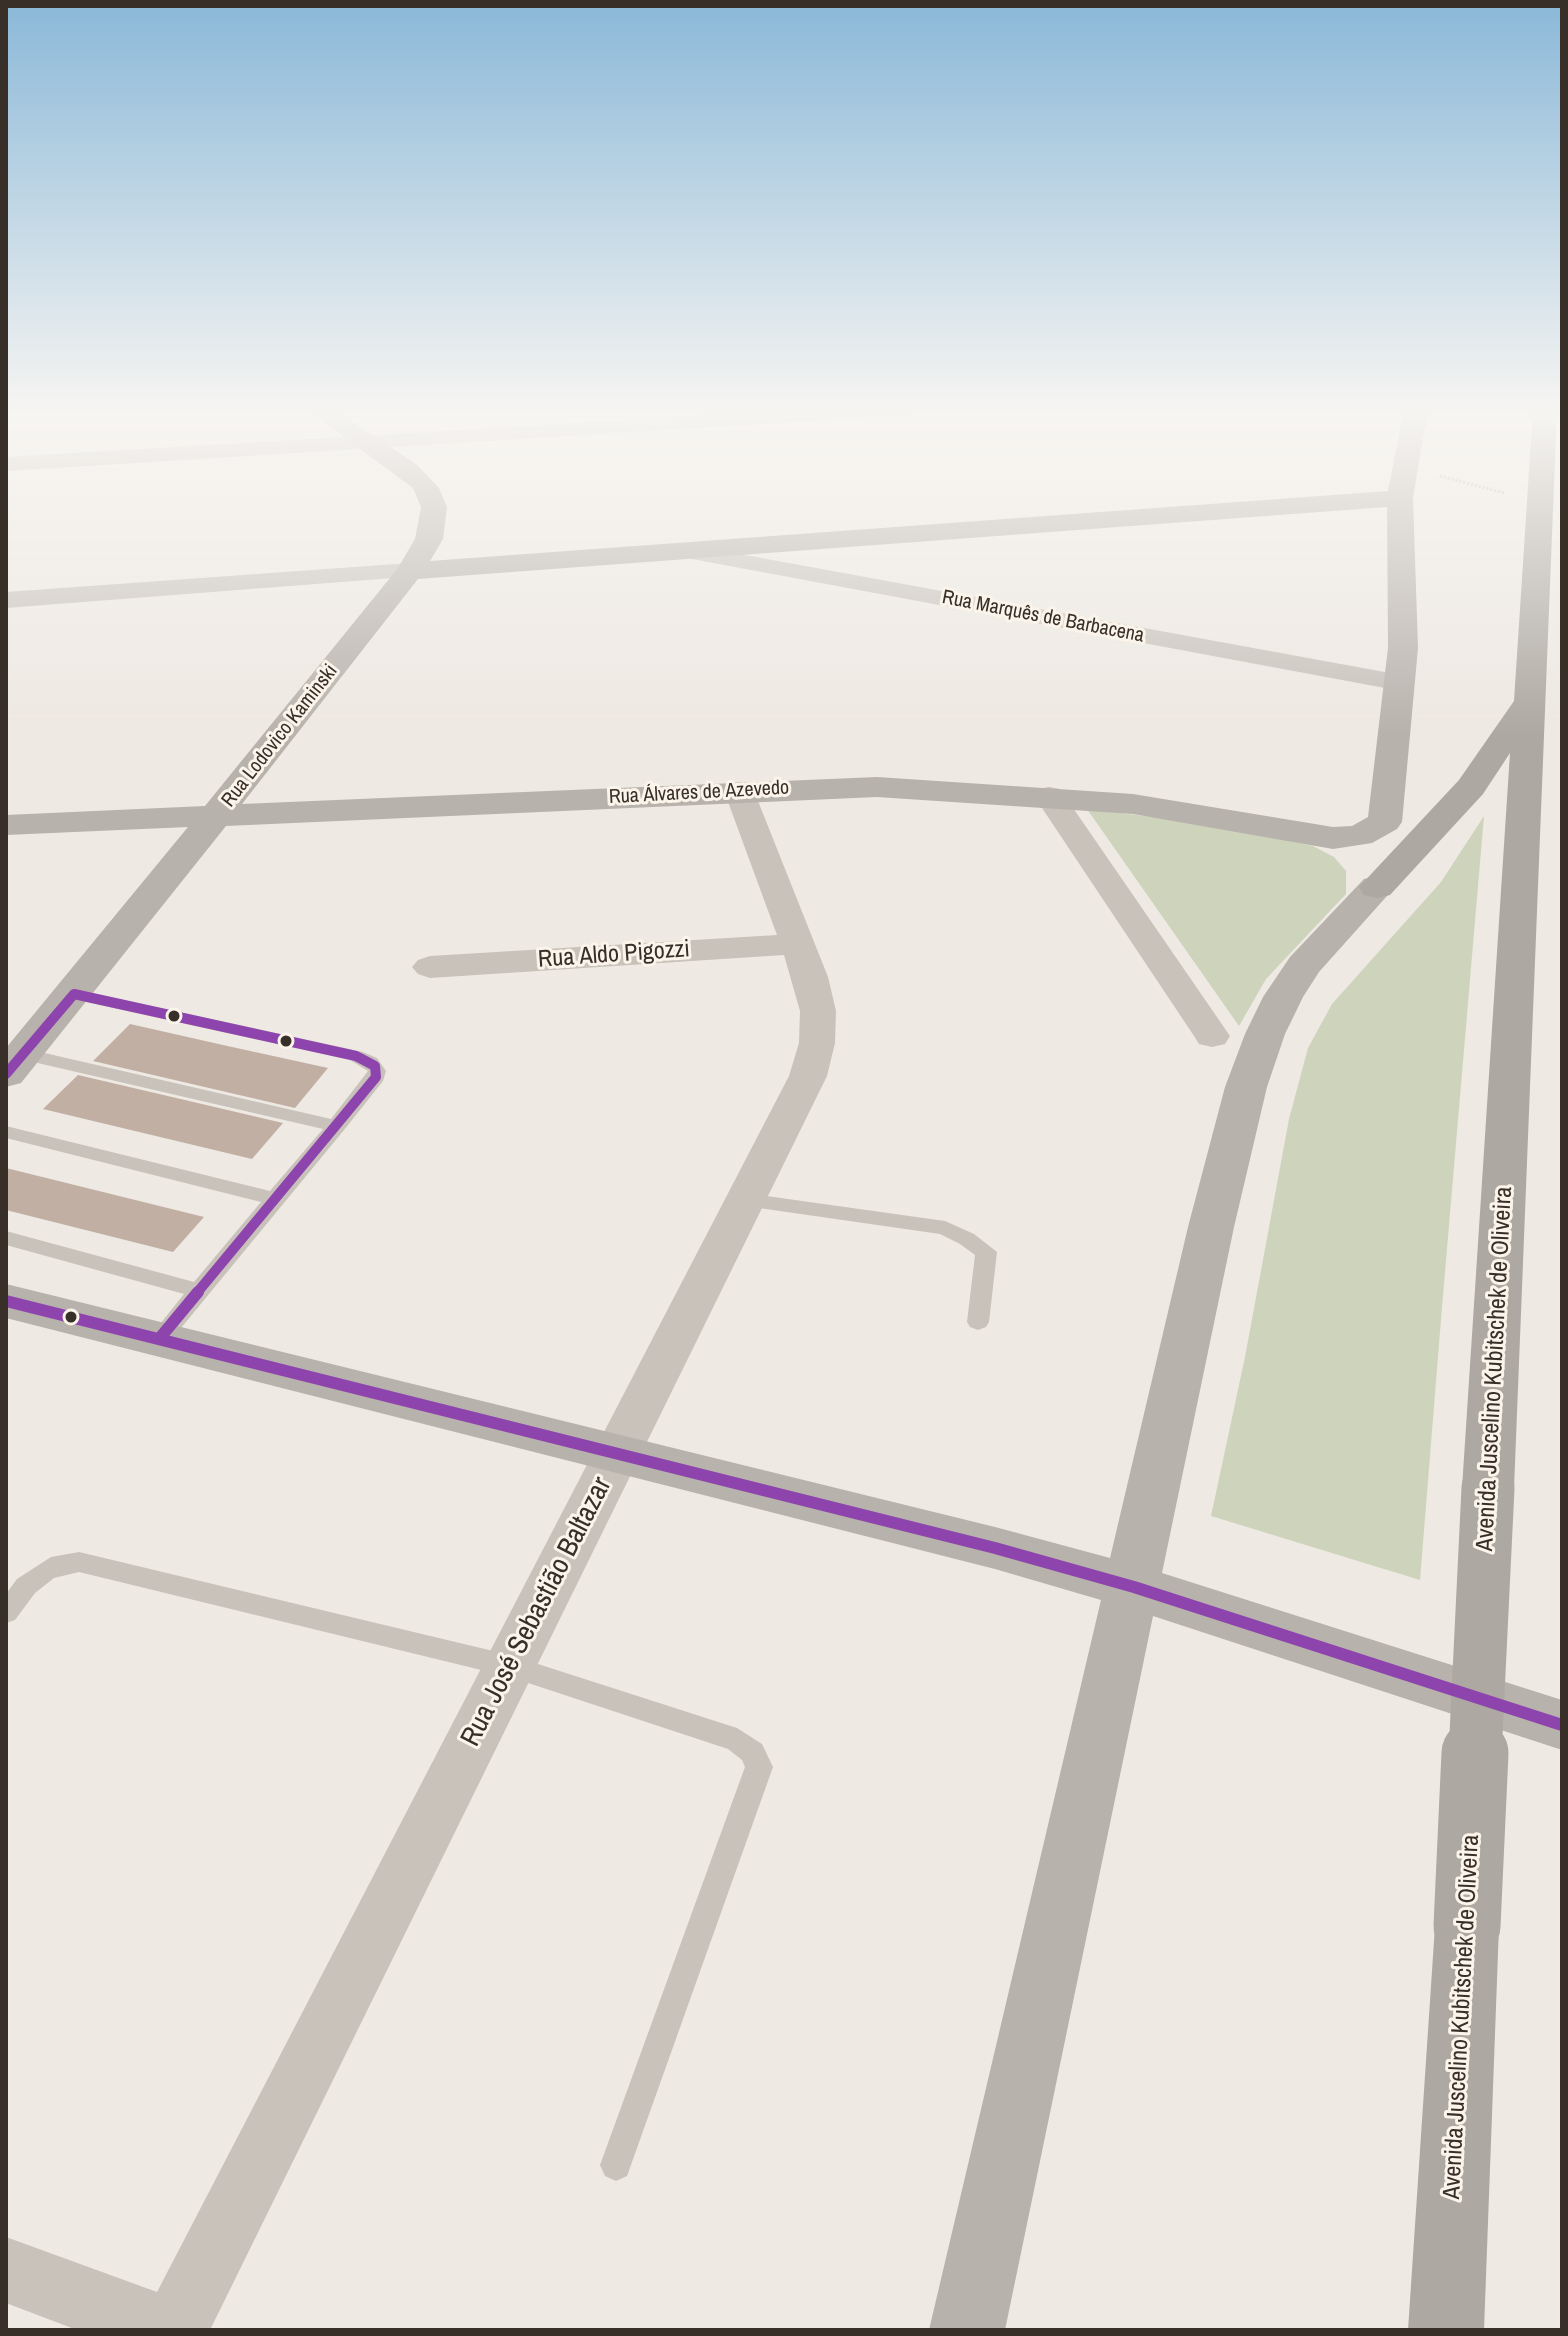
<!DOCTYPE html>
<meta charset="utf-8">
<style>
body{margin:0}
#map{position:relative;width:1568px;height:2336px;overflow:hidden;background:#eee9e2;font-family:"Archivo Narrow",sans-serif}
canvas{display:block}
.frame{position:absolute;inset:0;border:8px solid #392f29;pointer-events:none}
</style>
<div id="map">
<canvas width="1568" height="2336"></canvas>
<div class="frame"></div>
</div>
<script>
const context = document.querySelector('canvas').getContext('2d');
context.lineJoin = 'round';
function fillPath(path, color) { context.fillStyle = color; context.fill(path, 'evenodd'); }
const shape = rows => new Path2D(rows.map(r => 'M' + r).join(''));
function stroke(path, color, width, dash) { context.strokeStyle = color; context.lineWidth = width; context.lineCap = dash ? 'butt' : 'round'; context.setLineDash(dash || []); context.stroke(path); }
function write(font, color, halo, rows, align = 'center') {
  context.font = font + ' "Archivo Narrow",sans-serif'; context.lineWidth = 6; context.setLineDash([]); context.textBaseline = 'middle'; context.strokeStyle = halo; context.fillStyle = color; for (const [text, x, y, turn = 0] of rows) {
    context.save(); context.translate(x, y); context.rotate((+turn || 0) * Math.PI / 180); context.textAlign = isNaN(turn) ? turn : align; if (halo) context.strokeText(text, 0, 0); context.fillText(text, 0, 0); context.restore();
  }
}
fillPath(shape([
 [1087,809,1219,825,1313,846,1334,857,1346,871,1346,894,1266,979,1239,1026],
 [1484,816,1442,1307,1420,1580,1211,1516,1245,1357,1289,1119,1308,1048,1332,1004,1441,882]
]), '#ced4bc');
fillPath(shape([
 [130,1024,223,1045,328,1068,295,1108,93,1061],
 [78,1075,283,1123,252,1159,43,1109],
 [6,1168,204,1217,173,1252,6,1210]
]), '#c2afa4');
stroke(shape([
 [1440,476,1504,493]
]), '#c0bab4', 3, [2, 2]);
fillPath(shape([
 [74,989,363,1052,377,1058,386,1071,383,1081,344,1130,167,1345,159,1347,151,1345,148,1339,184,1294,6,1245,6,1231,194,1282,261,1202,6,1138,6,1126,270,1191,323,1129,16,1058,14,1054,16,1050,23,1048,331,1119,368,1071,350,1060,68,998,65,994,74,989],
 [745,1193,945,1221,974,1234,997,1252,989,1322,986,1327,978,1330,970,1327,967,1322,975,1255,960,1244,940,1234,738,1205,735,1200,738,1195,745,1193],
 [79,1552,510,1655,737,1728,762,1744,773,1767,627,2176,616,2181,605,2176,600,2165,745,1767,742,1760,728,1749,510,1677,79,1572,54,1578,35,1593,15,1620,6,1623,6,1594,17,1579,51,1557,79,1552]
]), '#c8c2bb');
fillPath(shape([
 [813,409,920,409,909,415,6,471,6,457,813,409],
 [685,544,1401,675,1411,677,1415,683,1411,689,1401,691,676,556,673,551,676,546,685,544],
 [410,563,419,566,423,571,419,576,6,608,6,592,410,563],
 [739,782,750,784,754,791,828,977,836,1011,835,1043,827,1076,210,2330,77,2330,6,2303,6,2237,157,2292,789,1076,799,1043,800,1011,784,955,430,978,418,974,412,967,418,960,430,956,777,935,724,791,728,784,739,782],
 [1049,787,1060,789,1230,1036,1225,1044,1212,1047,1199,1044,1194,1036,1034,796,1038,789,1049,787]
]), '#c8c2bb');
fillPath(shape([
 [306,409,334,409,417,465,439,488,447,507,443,539,430,561,1388,491,1404,409,1428,409,1413,498,1418,648,1402,822,1397,829,1372,843,1333,849,1133,814,877,797,226,826,21,1083,6,1087,6,1048,188,827,6,835,6,815,205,806,398,568,415,539,421,507,413,488,306,409],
 [1387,507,1388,648,1368,817,1352,826,1333,827,1133,794,877,777,242,804,418,579,1387,507],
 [1377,876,1390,879,1395,887,1319,972,1303,997,1285,1034,1267,1087,1234,1227,1162,1573,1562,1700,1562,1750,1153,1616,1005,2330,929,2330,1101,1600,995,1569,6,1318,6,1284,995,1527,1110,1558,1188,1227,1225,1087,1245,1034,1263,997,1290,957,1364,879,1377,876]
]), '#b8b2ac');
fillPath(shape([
 [1533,409,1557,409,1514,1488,1507,1502,1488,1508,1469,1502,1462,1488,1510,753,1483,794,1390,895,1377,898,1364,895,1359,887,1459,780,1514,701,1533,409],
 [1467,1896,1490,1905,1499,1926,1484,2330,1408,2330,1435,1926,1444,1905,1467,1896]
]), '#ada8a1');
stroke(shape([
 [1475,1755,1488,1488]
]), '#ada8a1', 53);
stroke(shape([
 [1467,1926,1475,1753]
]), '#ada8a1', 67);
stroke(shape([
 [6,1074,74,994,356,1056,375,1066,376,1077,196,1294]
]), '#8e44ad', 10);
stroke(shape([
 [6,1301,995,1548,1134,1587,1562,1725],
 [159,1339,198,1292]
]), '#8e44ad', 12);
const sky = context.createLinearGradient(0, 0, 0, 736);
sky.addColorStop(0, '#8ab8d8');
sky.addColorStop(0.56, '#f7f5f2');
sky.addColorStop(1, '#f7f5f200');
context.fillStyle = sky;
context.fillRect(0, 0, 1568, 736);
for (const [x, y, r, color] of [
 [174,1016,7,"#392f29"],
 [286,1041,7,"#392f29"],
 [71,1317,7,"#392f29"]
]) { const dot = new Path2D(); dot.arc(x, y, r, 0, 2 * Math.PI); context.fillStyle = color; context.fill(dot); stroke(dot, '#faf4ea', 3); }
write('20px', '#392f29', '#faf4ea', [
 ["Rua Marquês de Barbacena",1043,617,11],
 ["Rua Lodovico Kaminski",280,736,-52],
 ["Rua Álvares de Azevedo",699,793,-3]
]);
write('24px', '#392f29', '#faf4ea', [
 ["Rua Aldo Pigozzi",614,955,-4],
 ["Avenida Juscelino Kubitschek de Oliveira",1495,1369,-87],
 ["Avenida Juscelino Kubitschek de Oliveira",1462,2017,-87]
]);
write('28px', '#392f29', '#faf4ea', [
 ["Rua José Sebastião Baltazar",537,1612,-63]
]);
</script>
